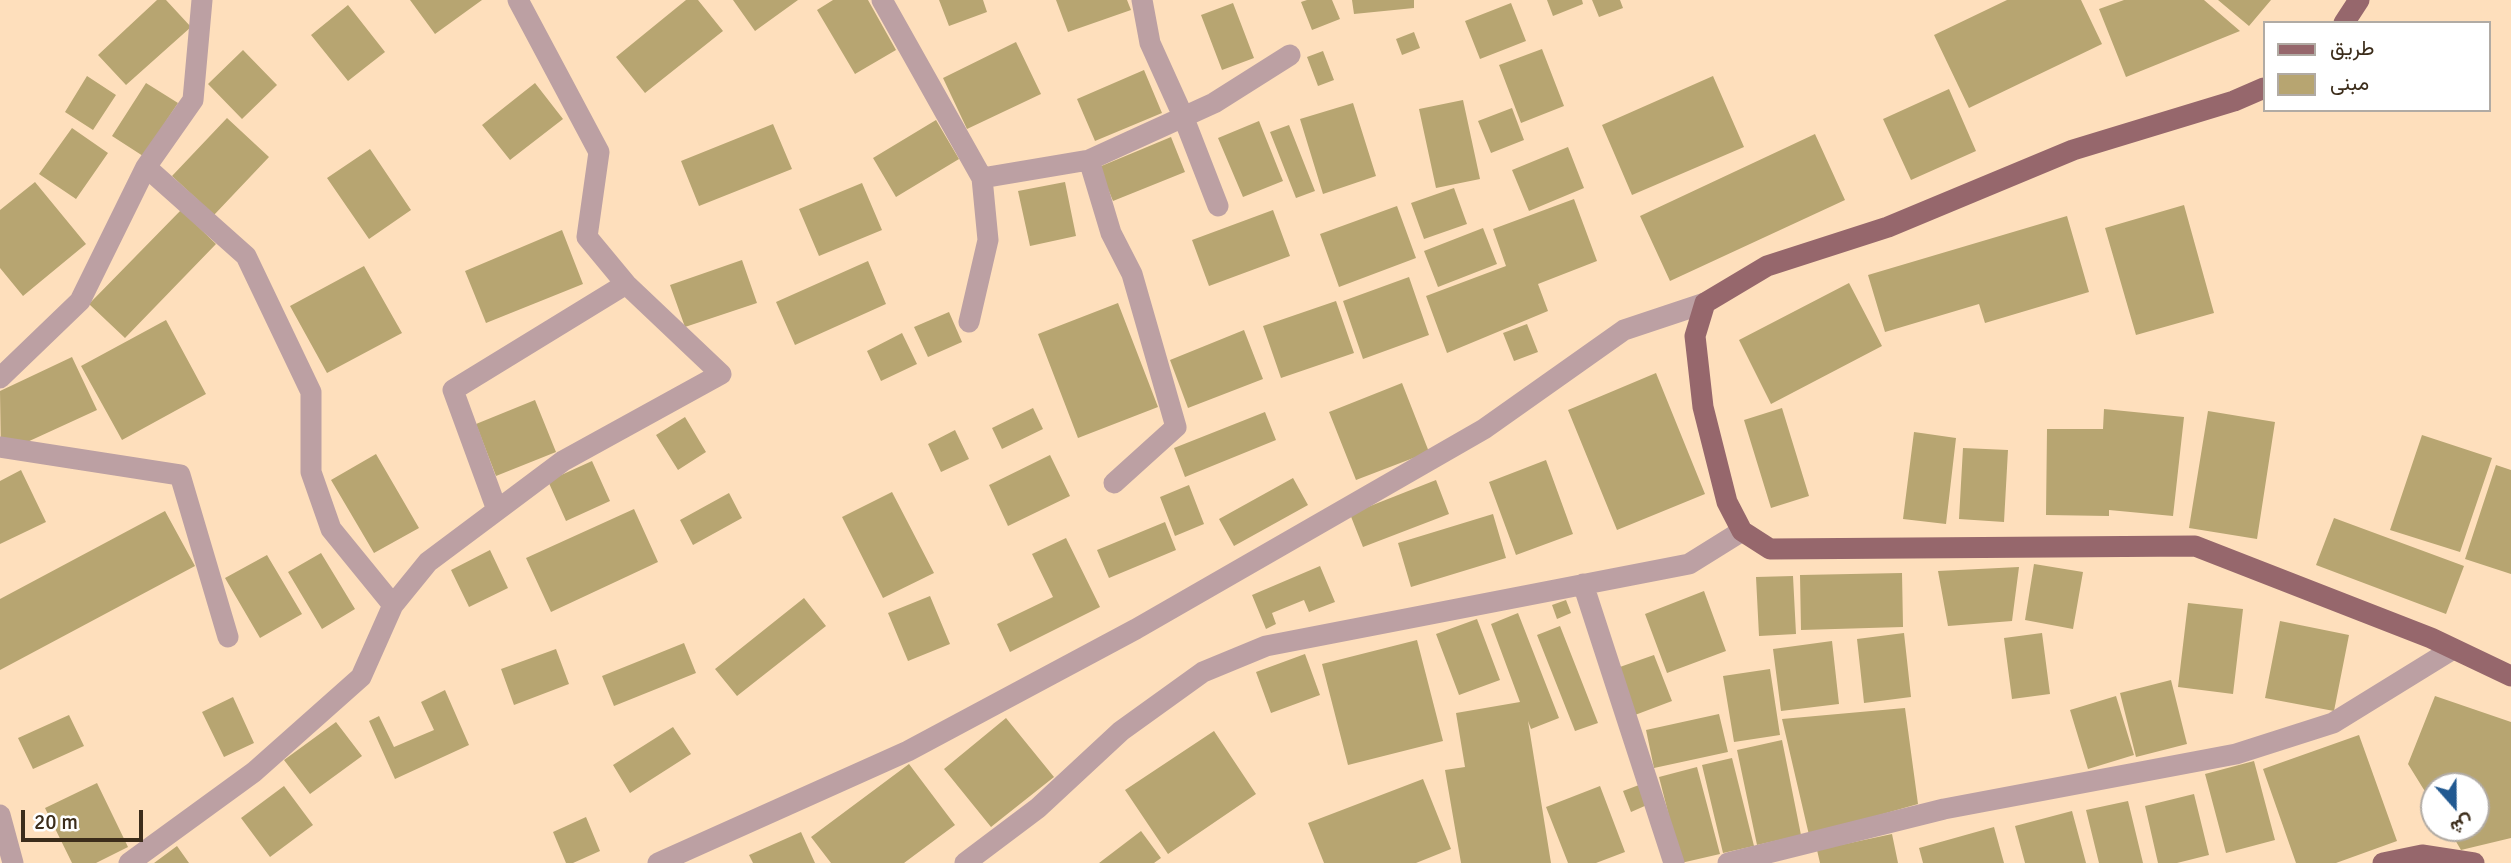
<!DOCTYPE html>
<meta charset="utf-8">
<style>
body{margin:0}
#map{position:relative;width:2511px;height:863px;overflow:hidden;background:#fedfbc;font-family:Signika,Vazirmatn,sans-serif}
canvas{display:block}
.legend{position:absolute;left:2263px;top:21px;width:228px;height:91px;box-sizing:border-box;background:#fff;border:2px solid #b1aba4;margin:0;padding:9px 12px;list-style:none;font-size:21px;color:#3c2d1b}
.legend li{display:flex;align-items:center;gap:14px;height:35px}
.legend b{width:35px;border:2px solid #b1aba4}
.north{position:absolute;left:2420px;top:772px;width:70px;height:70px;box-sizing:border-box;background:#fff;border:2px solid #b1aba4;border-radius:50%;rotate:159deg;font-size:19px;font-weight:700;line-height:28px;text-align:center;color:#3c2d1b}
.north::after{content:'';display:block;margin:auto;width:24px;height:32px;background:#215991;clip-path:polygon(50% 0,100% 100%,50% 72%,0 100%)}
.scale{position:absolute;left:21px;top:810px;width:122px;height:32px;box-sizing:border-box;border:4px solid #3c2d1b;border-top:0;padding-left:9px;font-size:21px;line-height:24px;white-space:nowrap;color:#3c2d1b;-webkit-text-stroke:5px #fff;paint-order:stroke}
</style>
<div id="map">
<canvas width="2511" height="863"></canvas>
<ul class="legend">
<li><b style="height:9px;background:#96676c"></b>طريق</li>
<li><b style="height:19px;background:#b7a571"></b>مبنى</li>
</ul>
<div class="north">ش</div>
<div class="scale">20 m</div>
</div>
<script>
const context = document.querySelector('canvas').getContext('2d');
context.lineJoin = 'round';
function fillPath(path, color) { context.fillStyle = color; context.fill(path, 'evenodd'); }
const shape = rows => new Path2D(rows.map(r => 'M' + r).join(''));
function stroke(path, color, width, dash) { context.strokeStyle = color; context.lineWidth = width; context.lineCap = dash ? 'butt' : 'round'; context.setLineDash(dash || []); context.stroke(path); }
fillPath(shape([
 [157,0,166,0,191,27,126,85,98,55],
 [410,0,482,0,435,34],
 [686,0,698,0,723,31,645,93,616,57],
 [733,0,798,0,755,31],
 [833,0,868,0,896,50,855,74,817,10],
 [939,0,983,0,987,12,949,26],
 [1056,0,1127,0,1131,10,1068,32],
 [1307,0,1332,0,1340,19,1312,30,1301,2],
 [1352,0,1414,0,1414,8,1354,14],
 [1547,0,1582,0,1583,4,1553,16],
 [1592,0,1620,0,1623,8,1599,17],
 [2007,0,2081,0,2102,44,1969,108,1934,35],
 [2124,0,2204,0,2240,31,2126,77,2099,9],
 [2218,0,2271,0,2249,26],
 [1233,3,1254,58,1222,70,1201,15],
 [1511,3,1526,41,1480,59,1465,21],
 [348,5,385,52,348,81,311,35],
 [1414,32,1420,48,1402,55,1396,39],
 [1016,42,1041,94,967,129,943,78],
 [1542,49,1564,106,1521,123,1499,65],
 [243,50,277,85,242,119,208,84],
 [1323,51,1334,80,1318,86,1307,57],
 [1144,70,1162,113,1095,141,1077,99],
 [87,76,116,95,93,130,65,112],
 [1713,76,1744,147,1632,195,1602,125],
 [146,83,178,103,143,156,112,136],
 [535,83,563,119,510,160,482,125],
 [1949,89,1976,151,1911,180,1883,119],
 [1463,100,1480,179,1436,188,1419,109],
 [1353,103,1376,176,1323,194,1300,119],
 [1512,108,1524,140,1491,153,1478,121],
 [227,118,269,157,214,215,172,176],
 [936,120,959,159,896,197,873,158],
 [1259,121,1283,181,1243,197,1218,138],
 [773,124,792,169,699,206,681,161],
 [1289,125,1315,191,1296,198,1270,132],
 [72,128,108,153,76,199,39,174],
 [1815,134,1845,200,1670,281,1640,216],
 [1171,137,1185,172,1113,201,1099,167],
 [1568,147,1584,188,1529,211,1512,170],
 [370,149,411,210,369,239,327,178],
 [35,182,86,244,23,296,0,268,0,210],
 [1065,182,1076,236,1030,246,1018,191],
 [862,183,882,230,819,256,799,209],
 [1454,188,1467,224,1424,239,1411,203],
 [1574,199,1597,261,1538,284,1548,311,1447,353,1426,296,1506,266,1493,229],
 [2184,205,2214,313,2136,335,2105,228],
 [1397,206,1416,258,1339,287,1320,234],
 [181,210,216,244,125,338,89,304],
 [1273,210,1290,256,1209,286,1192,240],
 [2067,216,2089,292,1985,323,1979,304,1885,332,1868,275],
 [1483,228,1497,264,1438,287,1424,251],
 [562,230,583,284,486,323,465,271],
 [742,260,757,303,685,327,670,285],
 [868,261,886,304,795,345,776,302],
 [364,266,402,333,327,373,290,306],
 [1409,277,1429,335,1363,359,1343,301],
 [1849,283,1882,346,1771,404,1739,340],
 [1336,301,1354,353,1281,378,1263,326],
 [1118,303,1158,407,1078,438,1038,334],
 [949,312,962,342,928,357,914,327],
 [166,320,206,394,122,440,81,366],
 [1527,324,1538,352,1514,361,1503,333],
 [1244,330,1263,379,1188,408,1170,360],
 [902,333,917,364,881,381,867,351],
 [72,357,97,410,1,454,0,391],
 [1656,373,1705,494,1617,530,1568,410],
 [1402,383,1429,452,1356,480,1329,412],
 [535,400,556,452,496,476,476,424],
 [1033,408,1043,429,1002,449,992,428],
 [1782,408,1809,496,1771,508,1744,420],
 [2104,409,2184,417,2173,516,2109,510,2109,516,2046,515,2047,429,2103,429],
 [2208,411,2275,422,2257,539,2189,528],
 [1265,412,1276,440,1185,477,1174,448],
 [685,417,706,452,678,470,656,435],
 [955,430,969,459,941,472,928,444],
 [1914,432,1956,438,1946,524,1903,519],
 [2422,435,2492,458,2460,552,2390,530],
 [1963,448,2008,450,2004,522,1959,519],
 [376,454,419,528,374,553,331,480],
 [1050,455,1070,496,1008,526,989,485],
 [1546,460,1573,534,1516,555,1489,482],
 [592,461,610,501,566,521,548,481],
 [2496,465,2511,470,2511,574,2465,559],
 [21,470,46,522,0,544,0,481],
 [1293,478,1308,505,1234,546,1219,519],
 [1436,480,1449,514,1363,547,1350,514],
 [1189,485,1204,524,1175,536,1160,497],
 [892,492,934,573,883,598,842,517],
 [729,493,742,518,693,545,680,520],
 [634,509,658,562,551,612,526,558],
 [165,511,195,566,0,670,0,599],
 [1493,514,1506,558,1411,587,1398,543],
 [2334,518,2464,566,2446,614,2316,565],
 [1165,522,1176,550,1109,578,1097,550],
 [1066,538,1100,607,1010,652,997,624,1053,597,1032,554],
 [490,550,508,588,469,607,451,570],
 [321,553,355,609,322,629,288,572],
 [267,555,302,614,260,638,225,578],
 [2034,564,2083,572,2073,629,2025,620],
 [1320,566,1335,602,1309,612,1304,600,1272,613,1276,624,1266,629,1252,595],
 [2019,567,2012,621,1948,626,1938,571],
 [1902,573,1903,627,1801,630,1800,575],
 [1793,576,1796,634,1759,636,1756,577],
 [1704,591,1726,651,1667,673,1645,614],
 [930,596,950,644,908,661,888,613],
 [804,598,826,626,737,696,715,669],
 [1566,600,1571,613,1557,619,1552,605],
 [2188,603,2243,609,2233,694,2178,687],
 [1518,613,1559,718,1531,729,1528,721,1551,863,1461,863,1445,770,1465,767,1456,713,1520,702,1491,624],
 [1477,619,1500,680,1459,695,1436,634],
 [2280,621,2349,635,2334,711,2265,698],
 [1560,626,1598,723,1575,731,1537,635],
 [1904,633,1911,697,1864,703,1857,639],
 [2042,633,2050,694,2012,699,2004,638],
 [1417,640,1443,741,1348,765,1322,664],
 [1832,641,1839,704,1781,711,1773,649],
 [684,643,696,673,614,706,602,676],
 [556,649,569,684,514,705,501,669],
 [1305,654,1320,695,1271,713,1256,672],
 [1654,655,1672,701,1635,715,1617,668],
 [1770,669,1780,735,1734,742,1723,676],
 [2171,680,2187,744,2136,757,2120,693],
 [445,690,469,745,395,779,369,721,379,716,394,747,434,730,421,702],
 [2116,696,2134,755,2088,769,2070,710],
 [2435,696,2511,722,2511,838,2461,850,2448,828,2476,828,2476,786,2434,786,2434,806,2408,764],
 [233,697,254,743,224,757,202,712],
 [1905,708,1918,804,1809,835,1782,719],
 [1719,714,1728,752,1654,768,1646,730],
 [69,715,84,746,33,769,18,738],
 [1006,718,1054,777,991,827,944,769],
 [336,722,362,756,310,794,284,760],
 [673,727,691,754,630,793,613,765],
 [1214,731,1256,794,1168,854,1125,790],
 [2359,735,2397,841,2336,863,2296,863,2263,769],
 [1782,740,1801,835,1757,845,1737,750],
 [1732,758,1754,846,1723,853,1702,765],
 [2254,761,2275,840,2226,853,2205,774],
 [909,764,955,825,904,863,831,863,811,837],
 [1697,767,1720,854,1681,863,1659,777],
 [1423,779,1451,849,1416,863,1324,863,1308,823],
 [97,783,128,847,96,863,72,863,45,808],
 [1639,785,1647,805,1631,812,1623,791],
 [284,786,313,825,270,857,241,818],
 [1600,786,1625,852,1596,863,1568,863,1546,807],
 [2194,794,2209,855,2177,863,2158,863,2145,806],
 [2128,801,2143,863,2099,863,2086,810],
 [2072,811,2086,863,2025,863,2015,826],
 [586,817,600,851,573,863,566,863,553,832],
 [1994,827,2004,863,1923,863,1919,848],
 [1141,831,1161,858,1154,863,1099,863],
 [801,832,815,863,753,863,749,855],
 [1892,834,1898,863,1820,863,1817,850],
 [177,846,189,863,154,863]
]), '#b7a571');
stroke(shape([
 [882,0,982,178,988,240,969,322],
 [1142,0,1150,43,1183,116,1218,206],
 [1089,160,1111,233,1132,274,1176,427,1114,483],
 [146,167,246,256,311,392,311,472,331,529,393,605],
 [982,178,1089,160,1214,103,1290,55],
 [0,378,80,301,146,167,193,100,202,0],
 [0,447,180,475,228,637],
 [497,510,453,390,626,284],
 [1583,584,1674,863],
 [0,815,13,863],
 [129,863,254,772,361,677,393,605,428,562,563,461,721,374,626,284,587,237,599,152,518,0],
 [658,863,908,751,1136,629,1484,429,1624,330,1705,303],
 [965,863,1038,808,1121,731,1203,672,1266,646,1689,564,1742,531],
 [1728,863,1944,809,2236,754,2333,723,2453,649]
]), '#bca0a3', 21);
stroke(shape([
 [2344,23,2359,0],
 [2264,88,2234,101,2073,150,1888,227,1767,266,1705,303,1695,336,1703,407,1727,502,1742,531,1770,549,2195,546,2431,638,2511,676],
 [2383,863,2422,855,2474,863]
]), '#96676c', 21);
</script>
